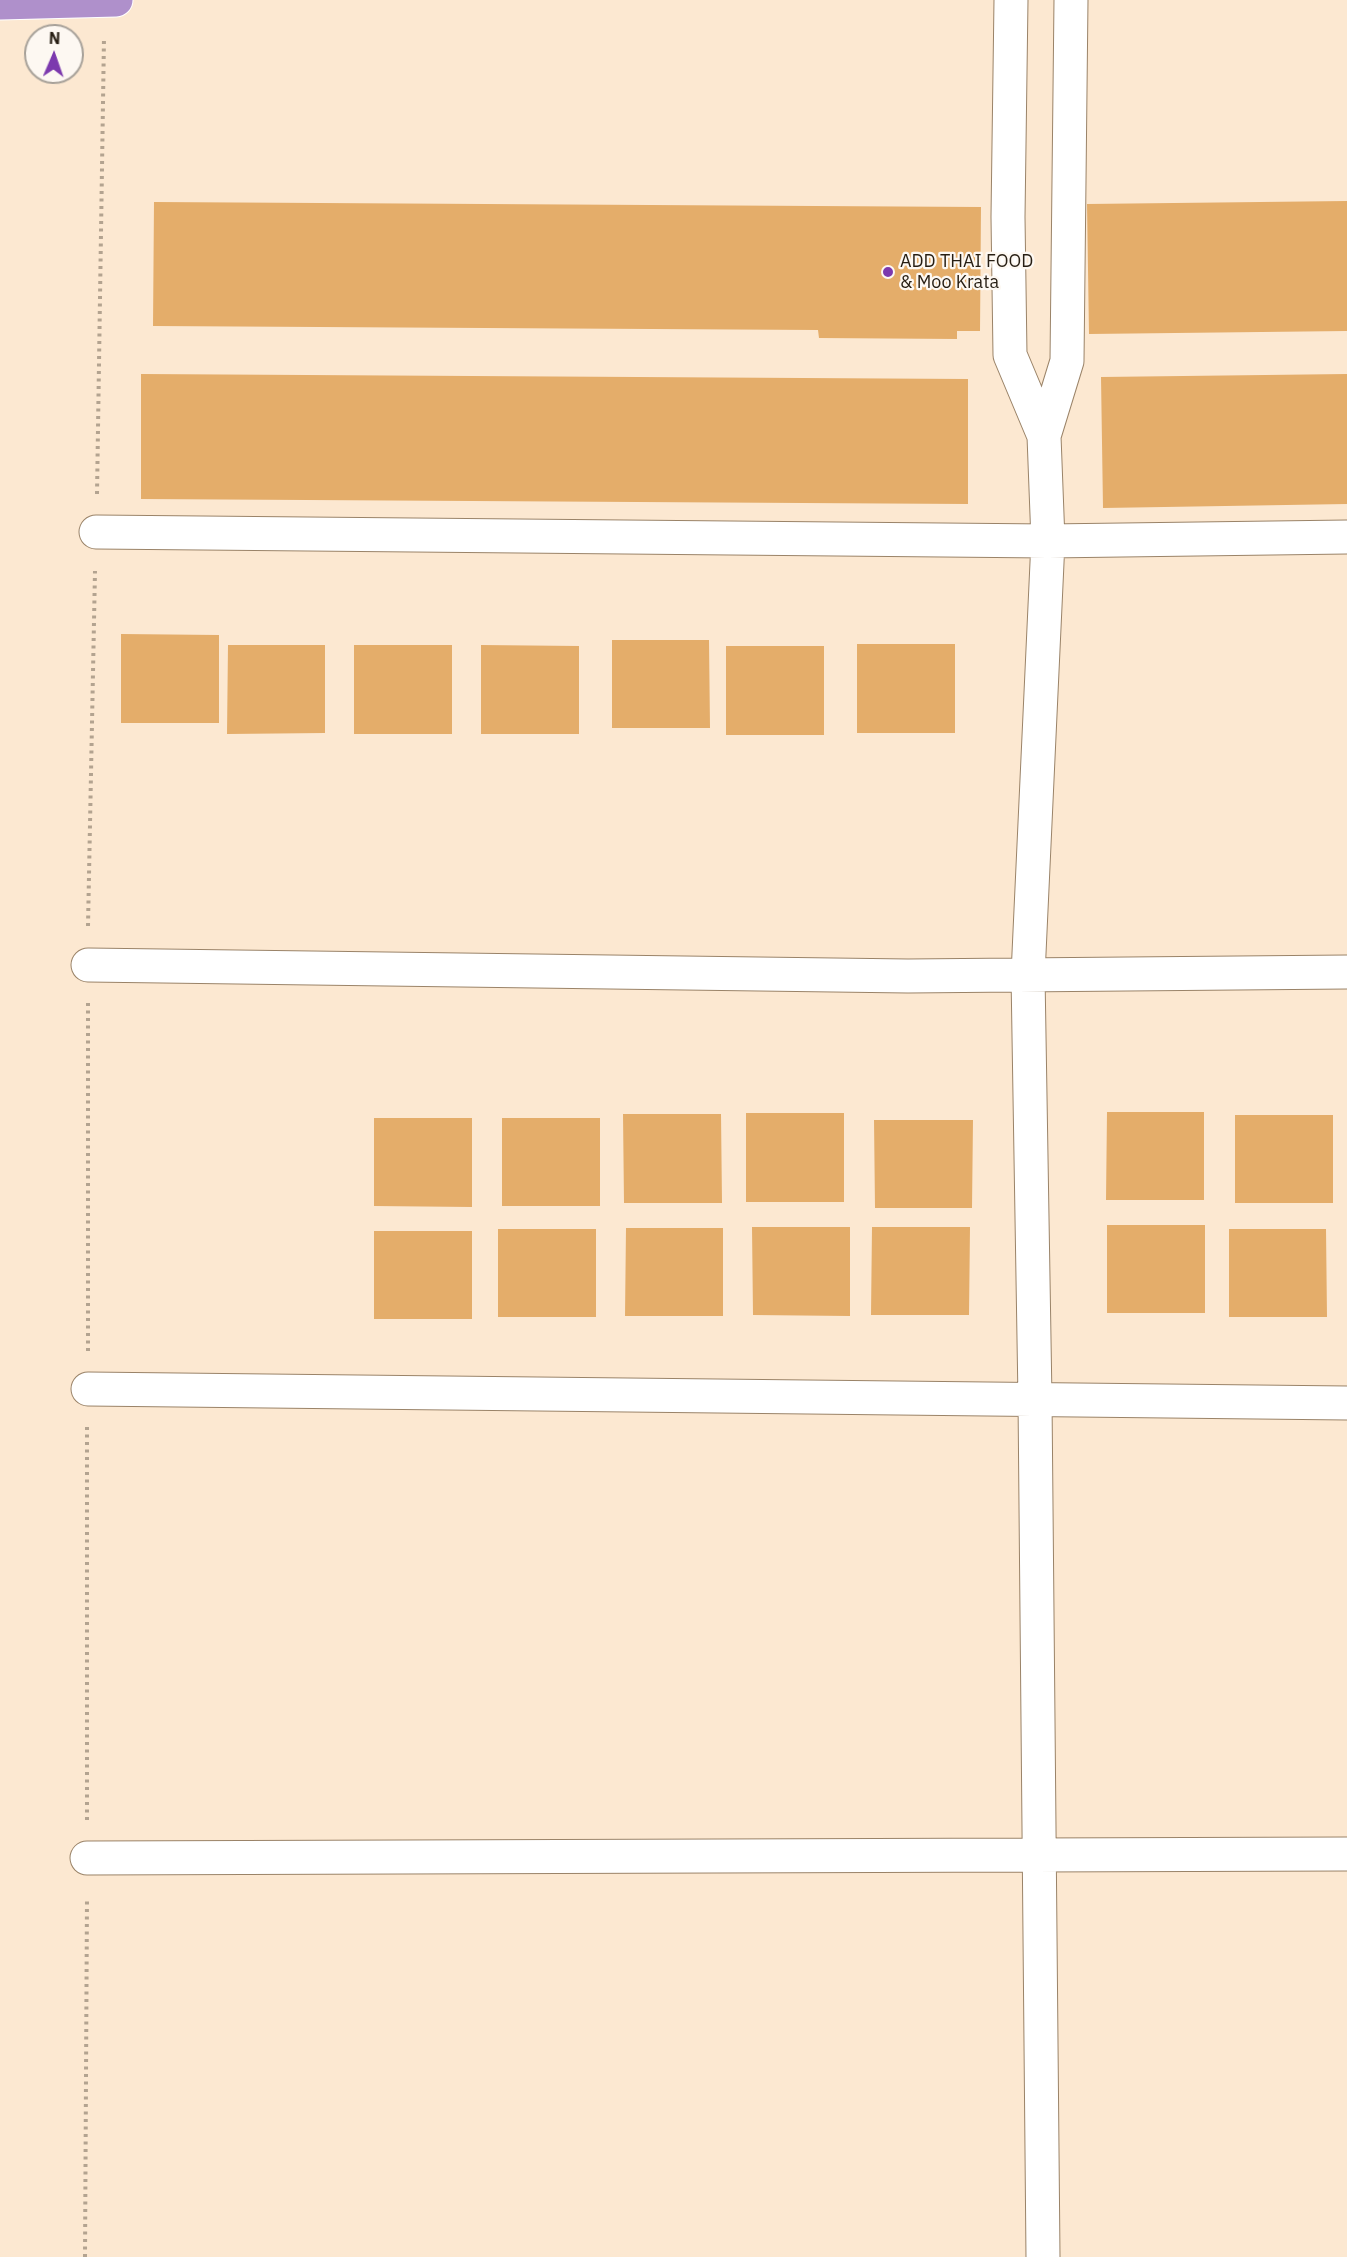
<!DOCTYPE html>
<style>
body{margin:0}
#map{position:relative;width:1347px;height:2257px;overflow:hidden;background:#fce8d1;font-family:"IBM Plex Sans",sans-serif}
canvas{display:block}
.north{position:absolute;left:24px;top:24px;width:60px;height:60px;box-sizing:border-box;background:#fdf8f2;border:2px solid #a7a199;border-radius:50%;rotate:2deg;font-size:16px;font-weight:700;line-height:24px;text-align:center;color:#271e13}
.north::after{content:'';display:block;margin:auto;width:21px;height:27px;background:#7c39ae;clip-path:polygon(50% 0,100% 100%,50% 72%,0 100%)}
</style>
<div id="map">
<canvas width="1347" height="2257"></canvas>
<div class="north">N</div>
</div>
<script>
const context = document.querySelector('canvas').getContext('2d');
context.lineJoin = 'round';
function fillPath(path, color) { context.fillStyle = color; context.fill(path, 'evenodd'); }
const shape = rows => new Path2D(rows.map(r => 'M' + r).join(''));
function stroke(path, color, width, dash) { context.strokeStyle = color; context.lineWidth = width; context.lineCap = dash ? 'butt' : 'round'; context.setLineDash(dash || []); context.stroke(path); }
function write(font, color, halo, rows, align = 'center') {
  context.font = font + ' "IBM Plex Sans",sans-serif'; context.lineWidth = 4.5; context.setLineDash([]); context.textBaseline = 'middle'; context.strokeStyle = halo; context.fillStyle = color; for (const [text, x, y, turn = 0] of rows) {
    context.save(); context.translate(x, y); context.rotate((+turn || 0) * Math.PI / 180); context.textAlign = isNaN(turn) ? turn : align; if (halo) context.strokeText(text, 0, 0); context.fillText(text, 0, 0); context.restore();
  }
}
fillPath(shape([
 [1347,201,1347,331,1089,334,1087,204],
 [154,202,981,207,980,331,957,331,957,339,819,338,818,330,153,326],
 [141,374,968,379,968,504,141,499],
 [1347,374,1347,504,1103,508,1101,377],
 [121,634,219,635,219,723,121,723],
 [612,640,709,640,710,728,612,728],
 [857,644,955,644,955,733,857,733],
 [228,645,325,645,325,733,227,734],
 [354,645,452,645,452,734,354,734],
 [481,645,579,646,579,734,481,734],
 [726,646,824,646,824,735,726,735],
 [1107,1112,1204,1112,1204,1200,1106,1200],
 [746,1113,844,1113,844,1202,746,1202],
 [623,1114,721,1114,722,1203,624,1203],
 [1235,1115,1333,1115,1333,1203,1235,1203],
 [374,1118,472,1118,472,1207,374,1206],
 [502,1118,600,1118,600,1206,502,1206],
 [874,1120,973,1120,972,1208,875,1208],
 [1107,1225,1205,1225,1205,1313,1107,1313],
 [752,1227,850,1227,850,1316,753,1315],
 [872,1227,970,1227,969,1315,871,1315],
 [626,1228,723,1228,723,1316,625,1316],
 [498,1229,596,1229,596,1317,498,1317],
 [1229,1229,1326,1229,1327,1317,1229,1317],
 [374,1231,472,1231,472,1319,374,1319]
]), '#e4ad6a');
const minor = shape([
 [1011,0,1008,217,1010,355,1044,436],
 [96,532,1048,541,1347,537],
 [88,965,908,976,1347,972],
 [88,1389,1347,1403],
 [87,1858,1347,1854],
 [1043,2257,1035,1399,1028,975,1048,541,1044,436,1067,361,1071,0]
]);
const trunk = shape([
 [0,3,116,0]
]);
stroke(minor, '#9a8368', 35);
stroke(trunk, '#fff', 35);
stroke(shape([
 [97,494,104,37],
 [88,926,95,571],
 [88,1003,88,1352],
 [87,1820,87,1426],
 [85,2257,87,1897]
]), '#b3a390', 4, [3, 4.5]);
stroke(minor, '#fff', 33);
stroke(trunk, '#af90cb', 33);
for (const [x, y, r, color] of [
 [888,272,6,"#7c39ae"]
]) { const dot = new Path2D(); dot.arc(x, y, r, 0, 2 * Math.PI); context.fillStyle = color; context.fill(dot); stroke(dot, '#fdf8f2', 2); }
write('18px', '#271e13', '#fdf8f2', [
 ["ADD THAI FOOD",900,262],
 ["& Moo Krata",900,283]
], 'left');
</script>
